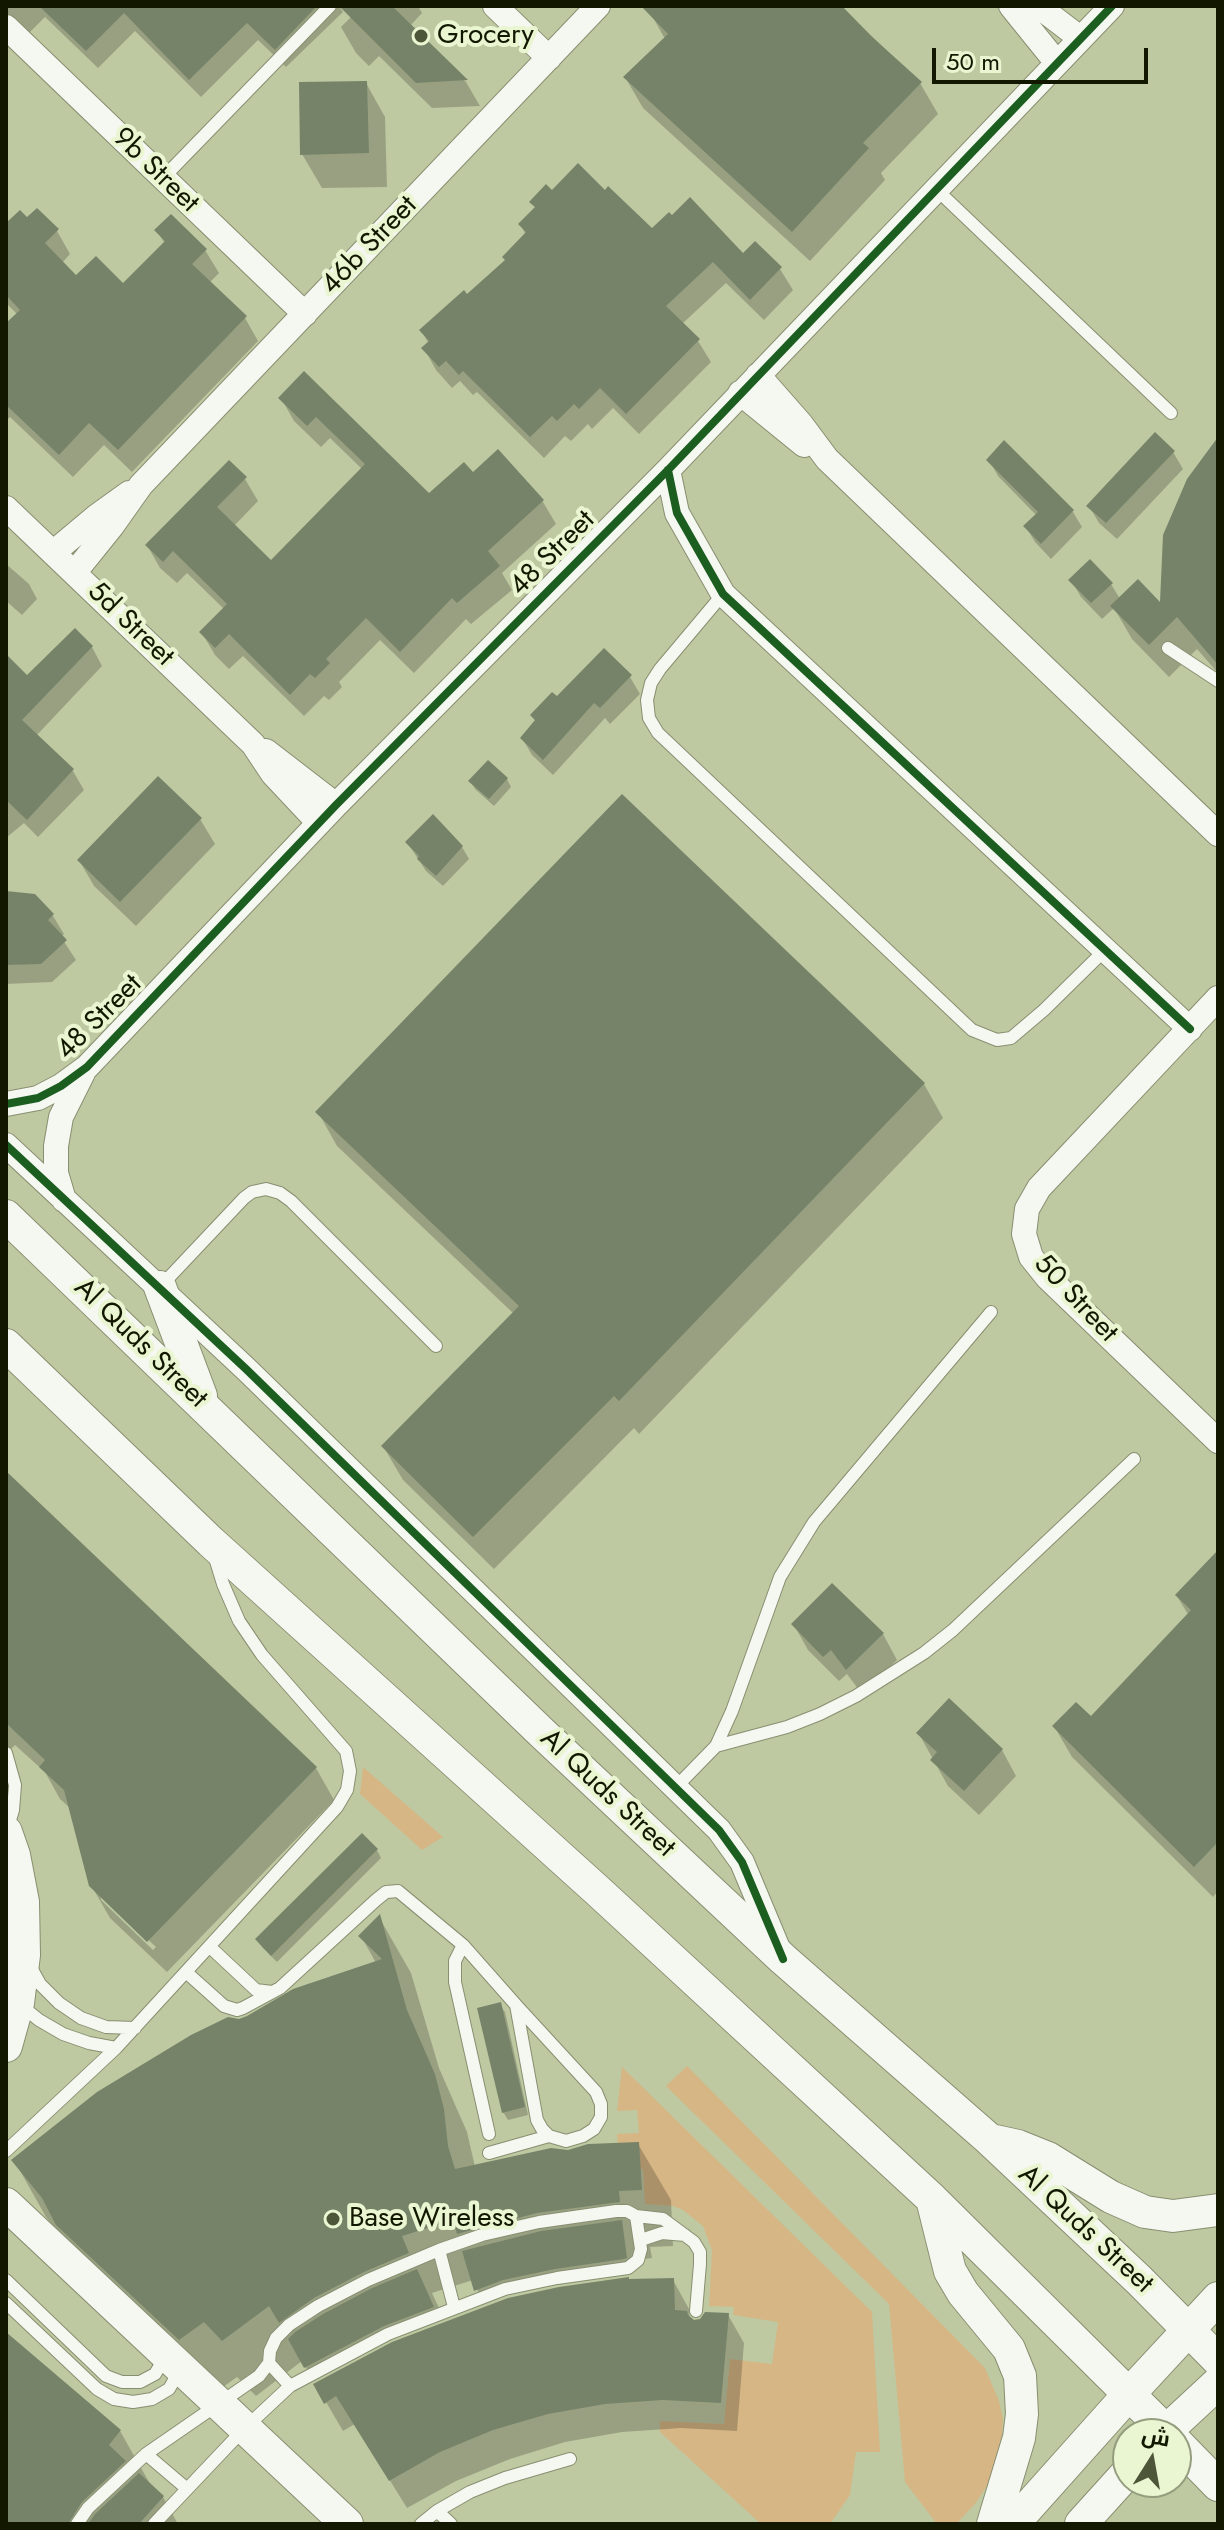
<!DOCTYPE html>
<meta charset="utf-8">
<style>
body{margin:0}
#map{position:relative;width:1224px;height:2530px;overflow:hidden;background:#bec9a2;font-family:Jost,Cairo,sans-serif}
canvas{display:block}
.frame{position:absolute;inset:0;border:8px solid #121800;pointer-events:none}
.north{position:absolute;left:1112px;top:2418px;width:80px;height:80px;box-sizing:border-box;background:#eaf5d2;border:2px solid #949d7e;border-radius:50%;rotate:11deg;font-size:22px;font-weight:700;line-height:32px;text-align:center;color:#121800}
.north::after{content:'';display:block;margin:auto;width:28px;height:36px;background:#4e5639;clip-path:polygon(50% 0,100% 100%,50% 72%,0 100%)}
.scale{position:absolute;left:932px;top:48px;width:216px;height:36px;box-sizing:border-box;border:4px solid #121800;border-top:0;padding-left:10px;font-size:24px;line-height:28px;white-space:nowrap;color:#121800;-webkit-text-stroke:6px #eaf5d2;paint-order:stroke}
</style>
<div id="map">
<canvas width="1224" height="2530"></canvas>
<div class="frame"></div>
<div class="north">ش</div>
<div class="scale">50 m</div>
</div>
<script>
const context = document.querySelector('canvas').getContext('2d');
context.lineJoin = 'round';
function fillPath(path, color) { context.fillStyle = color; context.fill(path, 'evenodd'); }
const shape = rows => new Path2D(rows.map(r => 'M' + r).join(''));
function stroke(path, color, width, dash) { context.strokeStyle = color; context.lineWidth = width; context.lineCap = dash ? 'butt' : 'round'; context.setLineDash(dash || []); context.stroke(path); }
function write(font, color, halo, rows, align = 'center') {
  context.font = font + ' Jost,sans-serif'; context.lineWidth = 8; context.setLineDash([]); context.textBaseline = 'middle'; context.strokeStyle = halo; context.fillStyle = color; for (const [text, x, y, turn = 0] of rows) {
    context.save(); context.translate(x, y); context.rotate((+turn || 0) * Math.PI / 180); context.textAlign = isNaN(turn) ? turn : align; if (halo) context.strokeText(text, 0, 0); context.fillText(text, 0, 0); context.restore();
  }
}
fillPath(shape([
 [363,1767,443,1837,422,1850,360,1794],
 [687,2066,985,2368,999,2401,1003,2419,1001,2452,989,2483,975,2504,956,2524,937,2524,905,2482,889,2304,666,2086],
 [622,2067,872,2312,880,2452,856,2452,850,2495,830,2524,761,2524,660,2432,660,2421,724,2424,730,2359,772,2364,778,2322,733,2315,734,2307,709,2306,712,2250,703,2226,683,2210,673,2206,645,2204,643,2169,620,2170,617,2134,639,2133,637,2110,617,2111]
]), '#d6b684');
fillPath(shape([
 [6,6,339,6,343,12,286,67,258,40,201,97,135,31,98,68,45,17,28,34,9,20],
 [362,6,418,6,422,13,410,26,466,82,480,106,432,108,379,56,369,66,356,53,341,27],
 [660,6,841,6,920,83,938,114,881,173,885,180,810,261,643,108,625,77,665,39,651,14],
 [366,83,385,117,387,187,322,188,302,154],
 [605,192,652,230,780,269,793,290,764,320,726,283,682,324,698,341,711,362,639,434,613,408,592,429,588,424,571,441,565,436,544,458,477,392,473,395,460,381,452,388,436,370,424,348,429,344,421,330,467,297,507,262,526,235,520,224,536,208,532,202,552,193],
 [28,220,57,231,70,254,62,263,76,278,123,285,165,244,157,231,205,250,219,273,209,283,245,318,258,341,132,472,104,445,73,477,10,417,6,421,6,326,18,315,6,303,6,226],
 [305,374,429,496,473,475,498,452,543,502,556,524,502,573,512,590,471,624,466,619,414,673,380,640,339,682,342,687,329,700,324,696,304,716,243,656,229,669,215,655,202,633,224,609,187,573,177,583,160,568,147,545,245,479,258,501,234,526,271,562,363,470,330,438,321,447,294,421,281,398],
 [1218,441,1218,673,1197,649,1169,677,1132,639,1114,608,1102,619,1081,597,1071,580,1111,584,1120,599,1162,606],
 [1004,443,1073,512,1082,527,1051,559,1035,542,1026,527,1037,516,998,476,989,460],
 [1173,452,1183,469,1117,539,1099,523,1089,506],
 [6,564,29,584,37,599,22,615,6,601],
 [92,647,102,666,36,736,73,771,84,790,38,837,24,823,6,838,6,656,27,678],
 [630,677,640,694,610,724,605,718,553,775,532,755,522,738,536,722,532,716,557,699],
 [488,763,507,779,511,787,494,806,475,789,471,782],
 [200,819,215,844,136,926,94,886,79,860],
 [407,842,462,847,469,859,443,886,426,871],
 [6,893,34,896,53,916,64,934,61,937,76,960,52,982,6,984],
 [924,1084,943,1118,639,1434,634,1428,494,1569,403,1480,383,1446,514,1314,337,1146,318,1112],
 [6,1472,316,1768,334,1800,167,1972,110,1918,91,1885,71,1809,60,1799,45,1772,15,1745,9,1751,6,1748],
 [101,1895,156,1947,153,1950,101,1900],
 [1218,1552,1218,1891,1213,1897,1072,1757,1054,1726,1091,1719,1189,1616,1177,1596],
 [794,1625,883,1634,897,1660,862,1694,847,1674,839,1681,808,1650],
 [919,1734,1002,1750,1016,1776,979,1815,948,1786],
 [377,1850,381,1858,277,1962,262,1947,257,1940],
 [379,1917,411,1973,439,2068,467,2132,475,2167,568,2152,638,2144,671,2200,673,2246,650,2247,652,2258,629,2261,630,2266,481,2298,473,2280,432,2293,440,2310,312,2378,302,2361,256,2396,237,2377,212,2395,71,2247,46,2217,14,2160,239,2021,376,1963,361,1936],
 [500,2005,505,2012,528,2115,508,2120,503,2112],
 [673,2280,689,2309,690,2320,696,2322,728,2315,744,2343,737,2431,681,2428,622,2432,565,2442,510,2459,456,2481,407,2508,355,2424,343,2431,316,2385],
 [6,2334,120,2431,149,2482,163,2497,178,2524,6,2524]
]), '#0003');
fillPath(shape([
 [39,6,317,6,275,50,247,23,189,80,124,13,86,51],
 [339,6,392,6,468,80,416,83],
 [641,6,842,6,871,36,922,82,863,143,869,148,792,232,623,77,668,34],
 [367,81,369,153,300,155,299,82],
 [578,163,605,190,608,186,652,228,669,212,672,215,690,197,743,253,755,241,782,267,750,300,713,262,666,306,700,339,626,414,600,388,579,409,574,404,557,421,552,416,530,437,463,371,459,375,446,361,439,367,421,348,429,341,419,330,464,290,467,294,505,260,502,257,526,232,518,224,535,207,529,202,546,184,552,190],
 [37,208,59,229,45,243,76,275,96,256,123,283,165,241,154,230,171,214,207,249,192,264,247,316,118,450,89,423,59,455,6,405,6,323,20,310,6,295,6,223,20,210,27,217],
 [304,371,429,493,464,462,473,472,498,449,544,500,488,551,500,566,457,603,452,598,400,652,366,618,326,659,330,663,315,678,310,674,290,695,229,634,215,648,199,632,227,604,173,551,163,562,145,545,229,460,247,477,217,507,271,560,365,464,316,417,307,426,278,398],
 [1155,432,1175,451,1106,523,1086,506],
 [1218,437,1218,665,1177,617,1149,645,1110,606,1138,579,1160,602,1163,535,1187,479],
 [1004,440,1074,510,1041,544,1023,526,1038,512,986,460],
 [1090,559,1113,583,1091,603,1068,580],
 [75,628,93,646,22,720,74,769,27,820,6,800,6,654,27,675],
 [604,648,632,675,600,708,594,703,543,760,520,738,535,720,530,715,552,692,557,696],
 [488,760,508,778,489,799,468,781],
 [158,776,202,818,120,902,77,860],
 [622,794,925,1083,619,1401,614,1396,473,1537,381,1446,519,1306,315,1112],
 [433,814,463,846,436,876,417,859,419,856,405,842],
 [6,891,35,894,54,914,48,920,67,940,41,964,6,965],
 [6,1471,317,1767,147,1942,89,1886,64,1790,39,1767,45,1760,6,1723],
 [1218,1550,1218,1842,1194,1867,1052,1726,1076,1702,1091,1716,1191,1610,1175,1595],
 [832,1583,884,1633,846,1670,831,1650,823,1657,791,1624],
 [949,1698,1003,1749,964,1791,930,1760,937,1752,916,1733],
 [362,1833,378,1849,271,1956,255,1939],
 [380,1914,407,2010,435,2074,444,2109,448,2146,455,2169,551,2148,568,2150,588,2144,639,2142,642,2190,619,2191,620,2202,537,2213,457,2234,453,2220,402,2236,409,2253,364,2272,314,2298,279,2323,269,2306,222,2341,204,2322,179,2340,56,2225,42,2198,11,2160,97,2092,191,2035,228,2017,239,2019,247,2016,293,1989,382,1959,358,1936],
 [501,2002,525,2107,502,2113,477,2008],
 [622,2220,627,2258,624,2259,555,2269,503,2280,474,2291,462,2251,541,2231],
 [417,2269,434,2307,384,2326,304,2368,288,2339,295,2332,323,2314,372,2288],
 [629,2277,629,2279,674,2278,675,2310,687,2311,688,2315,694,2320,700,2319,705,2312,729,2313,721,2403,663,2400,605,2404,548,2414,493,2430,440,2452,389,2481,336,2396,324,2404,313,2384,392,2342,508,2298,559,2287],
 [6,2332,121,2430,109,2445,126,2461,82,2502,68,2524,6,2524],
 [139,2473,164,2496,139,2524,88,2524,95,2514]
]), '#768368');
const lane = shape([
 [163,178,330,6],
 [936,189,1171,413],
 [723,594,660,669,651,683,647,700,649,718,658,733,972,1030,997,1040,1011,1038,1044,1010,1105,950],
 [1168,648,1218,681],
 [160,1287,244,1198,252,1192,266,1189,280,1193,291,1201,436,1346],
 [716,1746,787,1727,820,1714,856,1696,924,1653,953,1630,1134,1459],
 [6,1753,15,1785,13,1810,7,1830],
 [675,1788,716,1746,732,1711,780,1577,814,1522,991,1312],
 [463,1945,455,1961,455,1982,489,2134],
 [210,1947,256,1990,272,1992],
 [30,1966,40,1984,59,2003,81,2018,106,2027,135,2028],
 [186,1972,224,2006,237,2010,243,2008,280,1988,376,1900,386,1892,398,1891,463,1945,516,2005],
 [19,2004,39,2020,63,2034,89,2043,116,2048],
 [516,2005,596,2092,601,2104,601,2117,594,2129,583,2136,566,2141,549,2136,542,2129,537,2120,516,2005],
 [6,2151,116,2048,337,1807,347,1790,350,1771,346,1751,262,1655,239,1621,223,1584,215,1558],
 [489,2153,549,2136],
 [636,2216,663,2219,694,2242,700,2252,700,2264,696,2311],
 [641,2240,662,2233,685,2235],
 [439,2250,454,2307],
 [6,2280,106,2376,122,2382,140,2382,155,2374,166,2356],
 [6,2303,97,2389,114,2399,133,2402,152,2399,169,2389,180,2370],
 [269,2363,290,2386],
 [146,2454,186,2488],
 [437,2511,451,2524],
 [77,2524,88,2508,146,2454,259,2376,269,2363,270,2351,276,2338,289,2325,318,2306,368,2280,439,2250,482,2235,539,2222,616,2211,627,2211,636,2216,641,2249,638,2260,628,2268,557,2278,505,2289,388,2334,290,2386,244,2429,154,2524],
 [421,2524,437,2511,470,2492,505,2478,570,2459]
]);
const street = shape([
 [495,6,549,58],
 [1011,6,1057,63],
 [1038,6,1080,38],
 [6,27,305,314],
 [758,375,801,424,827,459,1218,834],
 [740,393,804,445],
 [668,470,677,513,723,594,1190,1029],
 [6,508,253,744,273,774,319,823],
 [54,552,97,516,129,493],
 [75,572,112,526,141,485,598,6],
 [266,751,336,805],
 [1218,998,1039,1188,1027,1209,1024,1234,1031,1257,1047,1277,1218,1441],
 [6,1104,38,1098,61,1086,87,1067,336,805,668,470,1112,6],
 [6,1145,246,1369,719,1830,742,1862,780,1953],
 [64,1200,56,1173,56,1146,61,1117,83,1073]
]);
const secondary = shape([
 [6,1216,541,1732,783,1959,990,2140,1139,2280,1218,2360],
 [160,1287,201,1396],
 [6,1345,211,1542,598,1891,932,2199,1169,2434],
 [6,1832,14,1855,23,1902,24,1955,18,2003,6,2046],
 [995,2141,1018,2146,1048,2158,1111,2197,1145,2212,1173,2216,1218,2210],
 [932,2199,950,2271,963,2293,1009,2349,1020,2376,1022,2414,1019,2438,993,2524],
 [6,2204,347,2524],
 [1163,2434,1218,2383],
 [1176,2442,1218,2485],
 [1013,2524,1130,2393,1218,2298],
 [1081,2524,1128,2472]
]);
stroke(lane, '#878f70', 14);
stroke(street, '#878f70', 26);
stroke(secondary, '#878f70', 34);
stroke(lane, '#f5f7f1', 12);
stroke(street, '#f5f7f1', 24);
stroke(secondary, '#f5f7f1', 32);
stroke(shape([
 [668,470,677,513,723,594,1190,1029],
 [6,1104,38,1098,61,1086,87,1067,336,805,668,470,1112,6],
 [6,1145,246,1369,719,1830,742,1862,783,1959]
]), '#1b5e20', 8);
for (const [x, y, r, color] of [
 [421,36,8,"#4e5639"],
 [333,2219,8,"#4e5639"]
]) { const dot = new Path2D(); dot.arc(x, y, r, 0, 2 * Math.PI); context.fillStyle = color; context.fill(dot); stroke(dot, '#eaf5d2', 3); }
write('28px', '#121800', '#eaf5d2', [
 ["Grocery",437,36],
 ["Base Wireless",349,2219]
], 'left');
write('28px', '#121800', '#eaf5d2', [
 ["9b Street",155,171,44],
 ["46b Street",370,246,-46],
 ["48 Street",553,554,-45],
 ["5d Street",130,625,44],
 ["48 Street",100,1018,-45],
 ["50 Street",1075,1299,47],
 ["Al Quds Street",140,1344,44],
 ["Al Quds Street",607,1794,43],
 ["Al Quds Street",1085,2230,43]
]);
</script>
